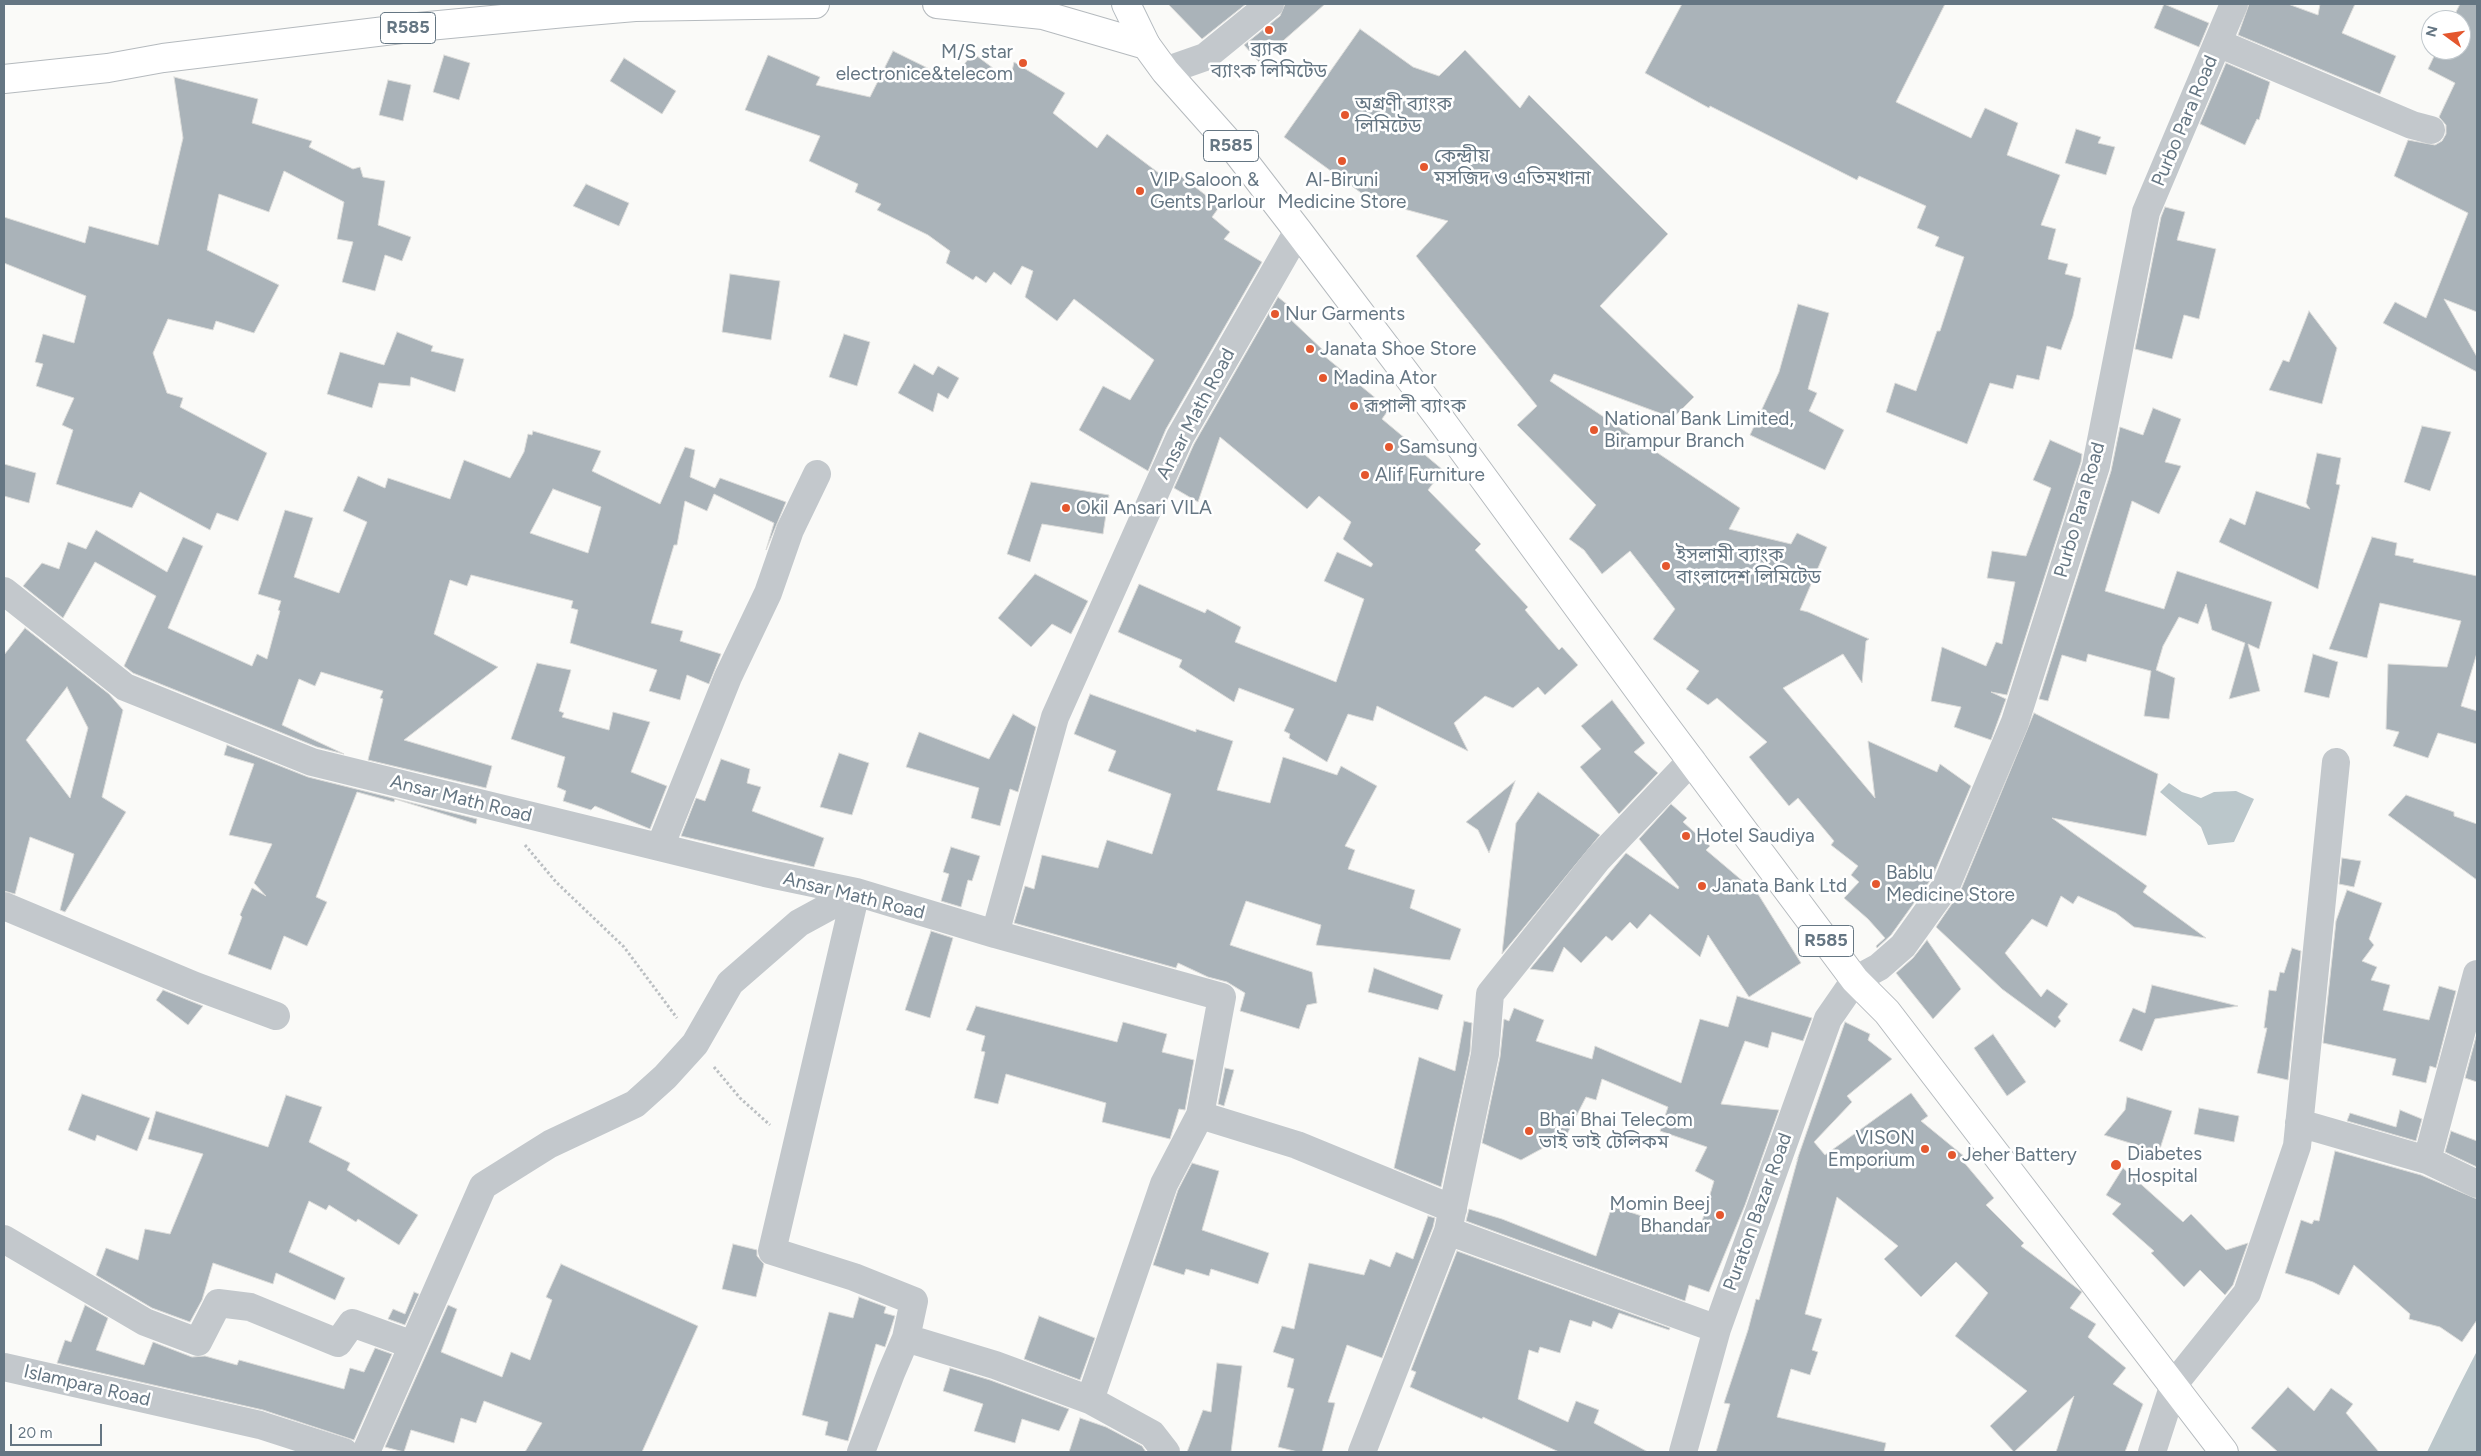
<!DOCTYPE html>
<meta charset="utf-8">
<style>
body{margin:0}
#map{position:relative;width:2481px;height:1456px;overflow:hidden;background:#fafaf8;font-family:Figtree,sans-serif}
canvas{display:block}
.frame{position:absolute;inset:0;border:5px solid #657683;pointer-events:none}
.north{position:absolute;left:2421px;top:10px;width:50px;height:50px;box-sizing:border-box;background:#fff;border:1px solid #c1c8cd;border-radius:50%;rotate:284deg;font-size:14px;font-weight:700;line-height:20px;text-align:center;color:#657683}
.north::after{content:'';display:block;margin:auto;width:18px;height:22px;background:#e4572e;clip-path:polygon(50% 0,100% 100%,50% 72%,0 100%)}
.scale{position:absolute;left:10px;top:1424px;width:92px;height:22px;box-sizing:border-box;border:2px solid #657683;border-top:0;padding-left:6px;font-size:15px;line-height:18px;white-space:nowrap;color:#657683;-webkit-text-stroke:4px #fff;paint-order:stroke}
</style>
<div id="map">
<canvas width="2481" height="1456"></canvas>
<div class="frame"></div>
<div class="north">N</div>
<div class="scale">20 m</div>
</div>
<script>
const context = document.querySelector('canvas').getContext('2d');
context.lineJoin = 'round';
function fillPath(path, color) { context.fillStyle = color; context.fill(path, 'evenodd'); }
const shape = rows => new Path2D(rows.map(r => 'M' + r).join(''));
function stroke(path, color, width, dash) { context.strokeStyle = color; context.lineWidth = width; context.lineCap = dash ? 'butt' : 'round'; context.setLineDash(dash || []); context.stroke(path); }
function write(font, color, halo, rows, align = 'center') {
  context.font = font + ' Figtree,"Noto Sans Bengali",sans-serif'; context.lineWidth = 5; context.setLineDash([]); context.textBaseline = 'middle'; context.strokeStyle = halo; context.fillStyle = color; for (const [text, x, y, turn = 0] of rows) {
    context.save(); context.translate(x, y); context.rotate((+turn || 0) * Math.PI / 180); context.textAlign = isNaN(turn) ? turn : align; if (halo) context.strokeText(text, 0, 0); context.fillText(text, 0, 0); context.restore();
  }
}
fillPath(shape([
 [2169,783,2182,792,2201,798,2214,792,2236,791,2254,799,2234,842,2208,845,2201,827,2160,792],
 [2477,1351,2477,1452,2427,1452,2456,1392]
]), '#bbc7cb');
const building = shape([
 [1168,4,1246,4,1202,39,1168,4],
 [1285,4,1325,4,1259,62,1244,45,1280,16,1285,4],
 [1682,4,1945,4,1896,102,1971,138,1985,108,2018,123,2007,155,2060,175,2041,225,2056,229,2048,259,2068,264,2065,274,2081,278,2073,316,2061,350,2047,346,2039,380,2017,375,2013,389,1990,383,1967,444,1886,412,1895,383,1916,391,1937,331,1940,331,1964,257,1935,246,1939,237,1917,228,1926,206,1859,176,1857,180,1710,106,1709,108,1645,73,1682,4],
 [2164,4,2209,23,2199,47,2154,28,2164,4],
 [2249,4,2288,4,2318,15,2320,4,2355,4,2342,33,2396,56,2380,94,2238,35,2249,4],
 [2460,4,2477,4,2477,312,2444,299,2477,357,2477,372,2383,323,2395,302,2426,318,2468,213,2394,176,2408,140,2435,145,2442,141,2446,134,2446,125,2439,117,2455,83,2428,69,2437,50,2461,50,2461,20,2452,20,2460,4],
 [1360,29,1413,67,1439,76,1465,50,1520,108,1529,95,1668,234,1600,306,1694,397,1673,418,1554,374,1550,381,1740,508,1729,529,1791,544,1797,533,1827,547,1800,610,1808,612,1869,639,1866,641,1862,683,1843,654,1783,688,1875,798,1868,741,1937,772,1940,764,1971,786,1932,878,1891,935,1877,948,1876,946,1885,938,1868,919,1844,898,1859,882,1851,875,1858,866,1831,845,1834,841,1798,798,1789,806,1749,757,1767,742,1717,698,1708,705,1686,689,1699,671,1653,639,1675,609,1630,551,1602,574,1584,550,1569,539,1596,505,1517,425,1537,406,1416,256,1448,221,1371,200,1284,137,1360,29],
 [893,51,952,80,973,53,1010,81,1014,62,1065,93,1053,113,1097,148,1107,134,1168,180,1174,171,1220,206,1212,217,1230,232,1224,239,1262,262,1166,429,1148,471,1079,430,1103,386,1130,400,1154,360,1074,299,1057,321,1025,297,1033,271,1022,266,1011,285,994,272,986,283,976,276,973,280,946,263,950,251,928,235,877,210,881,204,855,192,858,184,809,161,820,136,745,110,768,55,820,77,816,85,870,97,893,51],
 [444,55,470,63,459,100,433,92,444,55],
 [624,58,676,91,662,114,610,81,624,58],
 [2226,63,2270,82,2259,120,2257,119,2245,145,2200,124,2226,63],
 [174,77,258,99,252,123,312,141,309,147,353,169,360,167,363,177,385,181,378,225,411,237,402,261,385,255,375,291,342,282,353,242,337,239,344,202,284,171,269,212,219,194,207,250,279,285,254,333,216,321,213,330,168,319,153,353,167,393,183,398,180,407,267,453,238,521,217,513,210,530,140,492,132,508,56,484,73,430,62,425,74,398,36,386,43,364,35,362,43,334,74,343,86,296,4,263,4,217,85,243,89,226,158,245,183,138,174,77],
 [388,80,411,85,403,121,379,115,388,80],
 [2076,129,2101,137,2098,143,2115,147,2106,175,2065,163,2076,129],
 [586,184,629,203,619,226,573,206,586,184],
 [2165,207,2185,212,2177,240,2216,249,2199,319,2184,315,2172,359,2135,349,2161,217,2165,207],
 [730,274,780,281,771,340,722,332,730,274],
 [1278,297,1294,310,1288,317,1325,352,1323,355,1389,409,1382,419,1443,470,1428,490,1481,544,1475,550,1528,607,1525,610,1559,650,1562,647,1578,665,1545,695,1538,687,1513,708,1485,696,1454,723,1468,751,1377,706,1373,721,1348,714,1327,762,1289,738,1290,734,1284,731,1294,709,1239,688,1234,702,1179,667,1182,660,1118,632,1139,584,1205,613,1207,609,1241,627,1235,642,1336,682,1364,599,1324,581,1337,552,1371,567,1373,564,1343,539,1351,522,1319,496,1307,509,1220,437,1198,502,1174,488,1194,444,1278,297],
 [1798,304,1829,313,1808,389,1817,393,1809,411,1844,430,1825,470,1750,435,1779,372,1798,304],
 [2309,311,2337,348,2322,404,2269,390,2283,360,2289,362,2309,311],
 [397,332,433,346,431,351,464,359,455,392,411,377,410,386,379,383,372,408,327,394,340,352,384,365,397,332],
 [844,334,870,342,857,386,829,377,844,334],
 [914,364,933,375,938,366,959,378,948,399,938,393,933,412,898,393,914,364],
 [2153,408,2181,419,2165,462,2181,466,2159,514,2132,501,2105,591,2164,609,2177,571,2272,602,2259,649,2248,644,2260,691,2229,699,2245,643,2212,630,2206,604,2198,624,2179,617,2163,646,2156,670,2175,678,2169,719,2144,716,2151,671,2088,654,2086,662,2062,655,2048,701,2039,699,2111,471,2120,427,2143,435,2153,408],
 [2422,426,2451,432,2430,491,2404,482,2422,426],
 [533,431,601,451,592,471,660,504,685,447,695,450,690,477,715,488,720,478,786,502,766,550,774,523,714,494,707,511,685,501,677,545,674,545,651,623,683,631,680,641,721,654,709,684,687,675,680,700,649,691,657,670,570,643,578,610,571,608,573,601,471,575,467,586,450,580,434,634,498,667,404,740,492,766,486,788,368,760,383,699,380,698,383,691,321,672,315,686,299,679,282,725,344,754,317,747,133,673,124,666,156,596,95,562,63,618,23,586,42,563,59,569,68,542,86,549,96,530,167,572,183,537,203,546,168,628,252,666,257,654,267,659,280,611,278,610,281,601,258,594,285,510,313,518,294,577,339,593,367,522,343,511,358,476,385,488,388,478,450,499,464,460,510,478,524,452,528,434,532,435,533,431],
 [553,489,601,507,588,553,530,533,553,489],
 [2050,440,2082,454,2081,462,2007,695,1991,692,2006,699,1991,740,1954,727,1961,707,1931,701,1942,647,1986,666,1996,642,2002,644,2015,582,1987,578,1992,551,2026,556,2051,488,2033,480,2050,440],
 [2317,453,2341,458,2336,484,2340,485,2318,589,2219,542,2230,518,2245,525,2256,491,2310,509,2306,503,2317,453],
 [4,464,36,473,29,503,4,496,4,464],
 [1031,482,1109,495,1103,534,1042,524,1030,562,1007,554,1031,482],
 [2372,537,2397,543,2395,555,2414,559,2413,562,2477,576,2477,653,2461,706,2477,711,2477,744,2438,733,2428,758,2393,746,2399,732,2386,729,2388,664,2447,667,2461,621,2380,603,2367,658,2329,649,2372,537],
 [1035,574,1088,601,1071,634,1052,624,1031,647,998,618,1035,574],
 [25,628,109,694,123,710,102,797,126,812,65,912,60,910,74,854,30,837,15,894,4,891,4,655,25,628],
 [67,687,88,728,70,798,26,740,67,687],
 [2313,654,2338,662,2329,698,2304,692,2313,654],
 [537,663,571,670,559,711,564,713,562,717,609,730,613,712,650,722,631,772,667,786,650,829,595,806,591,810,563,801,566,791,557,787,565,757,511,739,537,663],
 [1090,694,1196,732,1196,729,1233,741,1217,790,1270,803,1283,757,1337,775,1341,766,1377,786,1345,846,1355,850,1348,869,1415,890,1410,908,1461,929,1450,960,1316,945,1321,925,1246,901,1230,945,1312,972,1317,1003,1307,1005,1299,1029,1240,1011,1245,993,1227,982,1208,977,1178,963,1176,968,1014,923,1025,886,1034,889,1042,855,1098,868,1107,840,1152,854,1171,794,1108,771,1116,751,1074,734,1090,694],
 [1612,700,1645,743,1634,752,1658,773,1619,814,1580,767,1601,749,1581,726,1612,700],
 [2034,713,2158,774,2146,836,2052,818,2147,886,2143,892,2206,938,2134,927,2116,913,2078,896,2073,904,2061,896,2047,927,2032,919,2005,953,2041,997,2047,989,2068,1004,2058,1017,2061,1021,2055,1028,2002,989,1936,927,1960,892,2034,713],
 [1013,714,1036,727,1018,792,1010,789,1000,826,971,818,979,788,906,767,919,732,989,759,1013,714],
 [227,745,308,777,477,819,476,824,395,799,394,802,357,792,316,897,327,902,307,946,284,936,271,970,228,954,242,917,240,915,252,888,266,896,254,883,272,844,229,835,254,764,224,755,227,745],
 [839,753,869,763,852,815,820,807,839,753],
 [721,759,750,769,747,783,761,787,752,811,824,838,814,867,681,836,696,798,705,801,721,759],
 [1515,781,1489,853,1478,830,1466,822,1515,781],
 [1538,792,1600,835,1502,954,1516,823,1538,792],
 [2406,795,2454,812,2454,816,2477,824,2477,880,2388,815,2406,795],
 [1671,804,1687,818,1683,822,1710,846,1706,850,1758,894,1801,963,1749,997,1708,935,1700,957,1650,914,1637,929,1630,922,1612,941,1606,936,1581,963,1564,947,1553,972,1530,969,1626,853,1678,889,1679,887,1639,839,1671,804],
 [951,847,980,856,972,881,968,880,961,907,941,901,949,874,943,872,951,847],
 [2342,858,2361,861,2354,887,2339,884,2342,858],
 [2347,890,2382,903,2369,939,2374,945,2362,961,2377,967,2371,980,2390,985,2383,1010,2429,1020,2439,986,2456,991,2436,1068,2430,1066,2426,1083,2392,1075,2396,1059,2323,1043,2336,921,2347,890],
 [931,931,953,938,930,1018,905,1010,931,931],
 [1927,940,1961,989,1933,1019,1896,973,1913,958,1927,940],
 [2292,948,2301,951,2288,1080,2257,1073,2267,1028,2264,1028,2269,990,2276,991,2280,972,2284,973,2292,948],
 [1374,968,1443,995,1438,1010,1368,992,1374,968],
 [2152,985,2238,1006,2155,1019,2142,1051,2119,1041,2133,1008,2145,1013,2152,985],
 [163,990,203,1006,188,1025,156,1000,163,990],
 [1737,996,1812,1018,1803,1041,1772,1032,1768,1048,1745,1041,1721,1104,1779,1110,1745,1205,1709,1292,1689,1285,1685,1301,1466,1221,1469,1209,1502,1219,1596,1256,1612,1206,1698,1235,1714,1181,1695,1171,1707,1147,1660,1131,1668,1107,1602,1079,1596,1100,1586,1097,1562,1144,1543,1148,1521,1160,1482,1143,1500,1057,1504,1019,1509,1021,1514,1008,1544,1020,1536,1041,1592,1059,1595,1046,1681,1083,1700,1019,1728,1027,1737,996],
 [976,1006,1117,1042,1123,1022,1167,1034,1162,1052,1194,1060,1185,1110,1179,1109,1170,1139,1102,1122,1106,1103,1006,1074,998,1104,974,1098,985,1052,981,1051,985,1036,966,1030,976,1006],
 [1464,1021,1472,1023,1470,1052,1441,1187,1394,1168,1419,1057,1455,1071,1464,1021],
 [1845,1022,1870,1034,1868,1040,1892,1059,1847,1096,1852,1102,1814,1142,1825,1155,1911,1093,1928,1116,1921,1121,1965,1157,1962,1160,1994,1198,1986,1205,2024,1243,2021,1246,2082,1292,2070,1308,2096,1324,2088,1337,2126,1368,2113,1384,2143,1404,2125,1452,2056,1452,2074,1396,2014,1452,1990,1426,2027,1391,1955,1336,1988,1293,1956,1262,1921,1297,1884,1259,1898,1246,1837,1197,1805,1314,1822,1319,1812,1350,1818,1352,1810,1375,1791,1369,1777,1417,1886,1443,1884,1452,1716,1452,1730,1404,1724,1403,1748,1330,1756,1299,1759,1300,1798,1158,1797,1160,1845,1022],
 [2477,1033,2477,1082,2465,1078,2477,1033],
 [1993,1034,2026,1082,2007,1096,1974,1048,1993,1034],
 [1225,1068,1234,1070,1224,1106,1218,1104,1225,1068],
 [82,1094,150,1118,137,1151,97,1135,95,1141,68,1130,82,1094],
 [286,1095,322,1107,309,1142,350,1163,347,1170,418,1215,399,1245,358,1219,356,1222,329,1205,326,1210,309,1201,289,1252,345,1278,335,1300,276,1273,273,1284,213,1263,202,1300,190,1322,152,1308,96,1275,106,1248,138,1260,145,1229,170,1234,203,1154,148,1139,156,1111,268,1147,286,1095],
 [2127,1097,2172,1111,2159,1152,2104,1135,2125,1110,2127,1097],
 [2199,1108,2239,1116,2234,1142,2194,1134,2199,1108],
 [2400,1110,2422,1119,2416,1141,2347,1121,2350,1113,2396,1127,2400,1110],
 [2451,1131,2477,1141,2477,1167,2445,1152,2451,1131],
 [2335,1151,2421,1175,2477,1199,2477,1320,2462,1342,2440,1327,2409,1319,2410,1314,2354,1265,2339,1295,2313,1282,2285,1273,2301,1220,2312,1224,2314,1220,2319,1221,2335,1151],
 [1192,1163,1219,1171,1202,1230,1269,1253,1258,1284,1211,1269,1209,1276,1186,1269,1184,1275,1153,1265,1178,1190,1192,1163],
 [2123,1168,2183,1222,2191,1214,2226,1250,2248,1243,2233,1285,2225,1295,2200,1270,2184,1287,2151,1253,2154,1251,2112,1214,2121,1204,2106,1195,2123,1168],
 [1428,1216,1435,1218,1433,1227,1382,1358,1347,1345,1328,1402,1335,1403,1322,1452,1298,1452,1278,1447,1294,1389,1287,1387,1294,1359,1273,1352,1282,1326,1294,1329,1309,1263,1364,1275,1370,1259,1390,1267,1396,1252,1413,1259,1428,1216],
 [733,1244,757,1250,757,1256,764,1264,756,1297,722,1289,733,1244],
 [1457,1251,1670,1328,1669,1330,1619,1313,1612,1329,1593,1321,1591,1327,1570,1320,1560,1353,1540,1347,1538,1353,1529,1350,1518,1399,1568,1422,1576,1401,1599,1410,1594,1423,1648,1452,1559,1452,1483,1417,1482,1419,1410,1387,1416,1372,1411,1370,1457,1251],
 [561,1264,698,1326,642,1452,525,1452,542,1423,484,1401,476,1423,461,1418,454,1443,411,1430,404,1452,385,1447,448,1305,457,1309,441,1352,502,1377,511,1352,530,1360,552,1300,546,1297,561,1264],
 [414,1292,419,1294,405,1325,388,1319,393,1309,405,1314,414,1292],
 [859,1297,886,1307,884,1313,895,1316,885,1347,876,1344,848,1441,825,1435,828,1422,802,1415,829,1312,853,1318,859,1297],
 [85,1305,108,1318,96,1350,144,1365,153,1342,192,1357,205,1356,237,1365,239,1360,344,1389,350,1368,364,1372,375,1348,392,1354,354,1440,263,1410,57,1363,65,1340,71,1342,85,1305],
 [1039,1316,1095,1338,1080,1380,1024,1359,1039,1316],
 [1217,1363,1242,1366,1231,1452,1187,1452,1203,1410,1211,1412,1217,1363],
 [950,1368,990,1380,1069,1409,1059,1431,1022,1419,1015,1443,974,1431,983,1404,943,1391,950,1368],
 [2288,1387,2314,1411,2331,1388,2353,1404,2346,1413,2379,1452,2278,1452,2251,1428,2288,1387],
 [1080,1418,1106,1427,1142,1446,1146,1452,1069,1452,1080,1418]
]);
fillPath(building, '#aab3b9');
stroke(building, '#dcdcda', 1);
const secondary = shape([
 [1126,4,1146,45]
]);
const primary = shape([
 [937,4,1043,15,1146,45,1165,71,1237,152,1298,231,1441,420,1654,711,1855,980,1887,1012,2224,1452],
 [4,79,108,68,163,58,418,27,565,13,635,7,815,4]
]);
stroke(secondary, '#b3babf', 30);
stroke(primary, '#b5babe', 30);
stroke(shape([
 [525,845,556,882,624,947,677,1018],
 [714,1067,740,1098,770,1125]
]), '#bbbfc2', 3, [2.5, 2.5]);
stroke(shape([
 [2218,43,2412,125,2431,130],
 [1165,71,1205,57,1270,4],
 [4,591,125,687,312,762,765,873,856,892,995,934,1055,717,1180,437,1298,231],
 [660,847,728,677,768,593,790,530,817,474],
 [856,892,772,1251,854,1277,914,1301,906,1338,995,1365,1090,1400,1152,1434,1166,1452],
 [4,906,195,986,276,1016],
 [995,934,1222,997,1200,1115,1297,1145,1453,1209],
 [2299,1123,2427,1160,2477,1184],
 [2427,1160,2477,974],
 [1448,1231,1717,1329],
 [4,1239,145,1322,198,1342,218,1303,250,1307,338,1343,352,1323,413,1345],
 [4,1367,260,1425,344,1452],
 [1090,1400,1164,1184,1200,1115],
 [366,1452,483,1186,550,1144,635,1104,665,1077,695,1044,730,983,799,923,856,892],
 [861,1452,891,1373,906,1338],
 [1362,1452,1448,1231,1485,1054,1490,994,1598,859,1692,760],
 [1683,1452,1717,1329,1828,1019,1855,980,1879,967,1903,946,1946,886,2015,722,2096,466,2146,212,2234,4],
 [2152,1452,2174,1384,2247,1293,2297,1146,2336,762]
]), '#c3c8cc', 28);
stroke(secondary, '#fff', 28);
stroke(primary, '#fff', 28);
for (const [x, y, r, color] of [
 [1269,30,5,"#e4572e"],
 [1023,63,5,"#e4572e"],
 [1345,115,5,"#e4572e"],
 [1342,161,5,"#e4572e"],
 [1424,167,5,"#e4572e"],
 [1140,191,5,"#e4572e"],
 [1275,314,5,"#e4572e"],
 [1310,349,5,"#e4572e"],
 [1323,378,5,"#e4572e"],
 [1354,406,5,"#e4572e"],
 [1594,430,5,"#e4572e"],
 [1389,447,5,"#e4572e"],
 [1365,475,5,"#e4572e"],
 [1066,508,5,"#e4572e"],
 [1666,566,5,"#e4572e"],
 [1686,836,5,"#e4572e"],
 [1876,884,5,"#e4572e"],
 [1702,886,5,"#e4572e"],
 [1529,1131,5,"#e4572e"],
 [1925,1149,5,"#e4572e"],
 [1952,1155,5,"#e4572e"],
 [2116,1165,6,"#e4572e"],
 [1720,1215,5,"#e4572e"]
]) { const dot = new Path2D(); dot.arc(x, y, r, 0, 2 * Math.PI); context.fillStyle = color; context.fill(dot); stroke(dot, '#fff', 2); }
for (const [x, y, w] of [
 [408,28,55],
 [1231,146,55],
 [1826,941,55]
]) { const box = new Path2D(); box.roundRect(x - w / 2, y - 15.5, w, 31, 4); context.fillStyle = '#fff'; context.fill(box); stroke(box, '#657683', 1); }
write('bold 18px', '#657683', null, [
 ["R585",408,28],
 ["R585",1231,146],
 ["R585",1826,941]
]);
write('19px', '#657683', '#fff', [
 ["ব্র্যাক",1269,49,"center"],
 ["ব্যাংক লিমিটেড",1269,71,"center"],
 ["M/S star",1013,52,"right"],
 ["electronice&telecom",1013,74,"right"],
 ["অগ্রণী ব্যাংক",1355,104],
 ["লিমিটেড",1355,126],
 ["কেন্দ্রীয়",1434,156],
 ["মসজিদ ও এতিমখানা",1434,178],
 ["VIP Saloon &",1150,180],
 ["Gents Parlour",1150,202],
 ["Al-Biruni",1342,180,"center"],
 ["Medicine Store",1342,202,"center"],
 ["Nur Garments",1285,314],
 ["Janata Shoe Store",1320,349],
 ["Madina Ator",1333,378],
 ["রূপালী ব্যাংক",1364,406],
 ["National Bank Limited,",1604,419],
 ["Birampur Branch",1604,441],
 ["Samsung",1399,447],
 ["Alif Furniture",1375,475],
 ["Okil Ansari VILA",1076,508],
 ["ইসলামী ব্যাংক",1676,555],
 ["বাংলাদেশ লিমিটেড",1676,577],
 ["Hotel Saudiya",1696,836],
 ["Bablu",1886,873],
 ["Medicine Store",1886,895],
 ["Janata Bank Ltd",1712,886],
 ["Bhai Bhai Telecom",1539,1120],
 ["ভাই ভাই টেলিকম",1539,1142],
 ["VISON",1915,1138,"right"],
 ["Emporium",1915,1160,"right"],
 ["Diabetes",2127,1154],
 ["Hospital",2127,1176],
 ["Jeher Battery",1962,1155],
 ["Momin Beej",1710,1204,"right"],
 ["Bhandar",1710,1226,"right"]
], 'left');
write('19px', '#657683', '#fff', [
 ["Purbo Para Road",2185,121,-67],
 ["Ansar Math Road",1196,414,-62],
 ["Purbo Para Road",2080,510,-74],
 ["Ansar Math Road",461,799,14],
 ["Ansar Math Road",854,896,14],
 ["Puraton Bazar Road",1758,1212,-70],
 ["Islampara Road",87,1386,13]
]);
</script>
